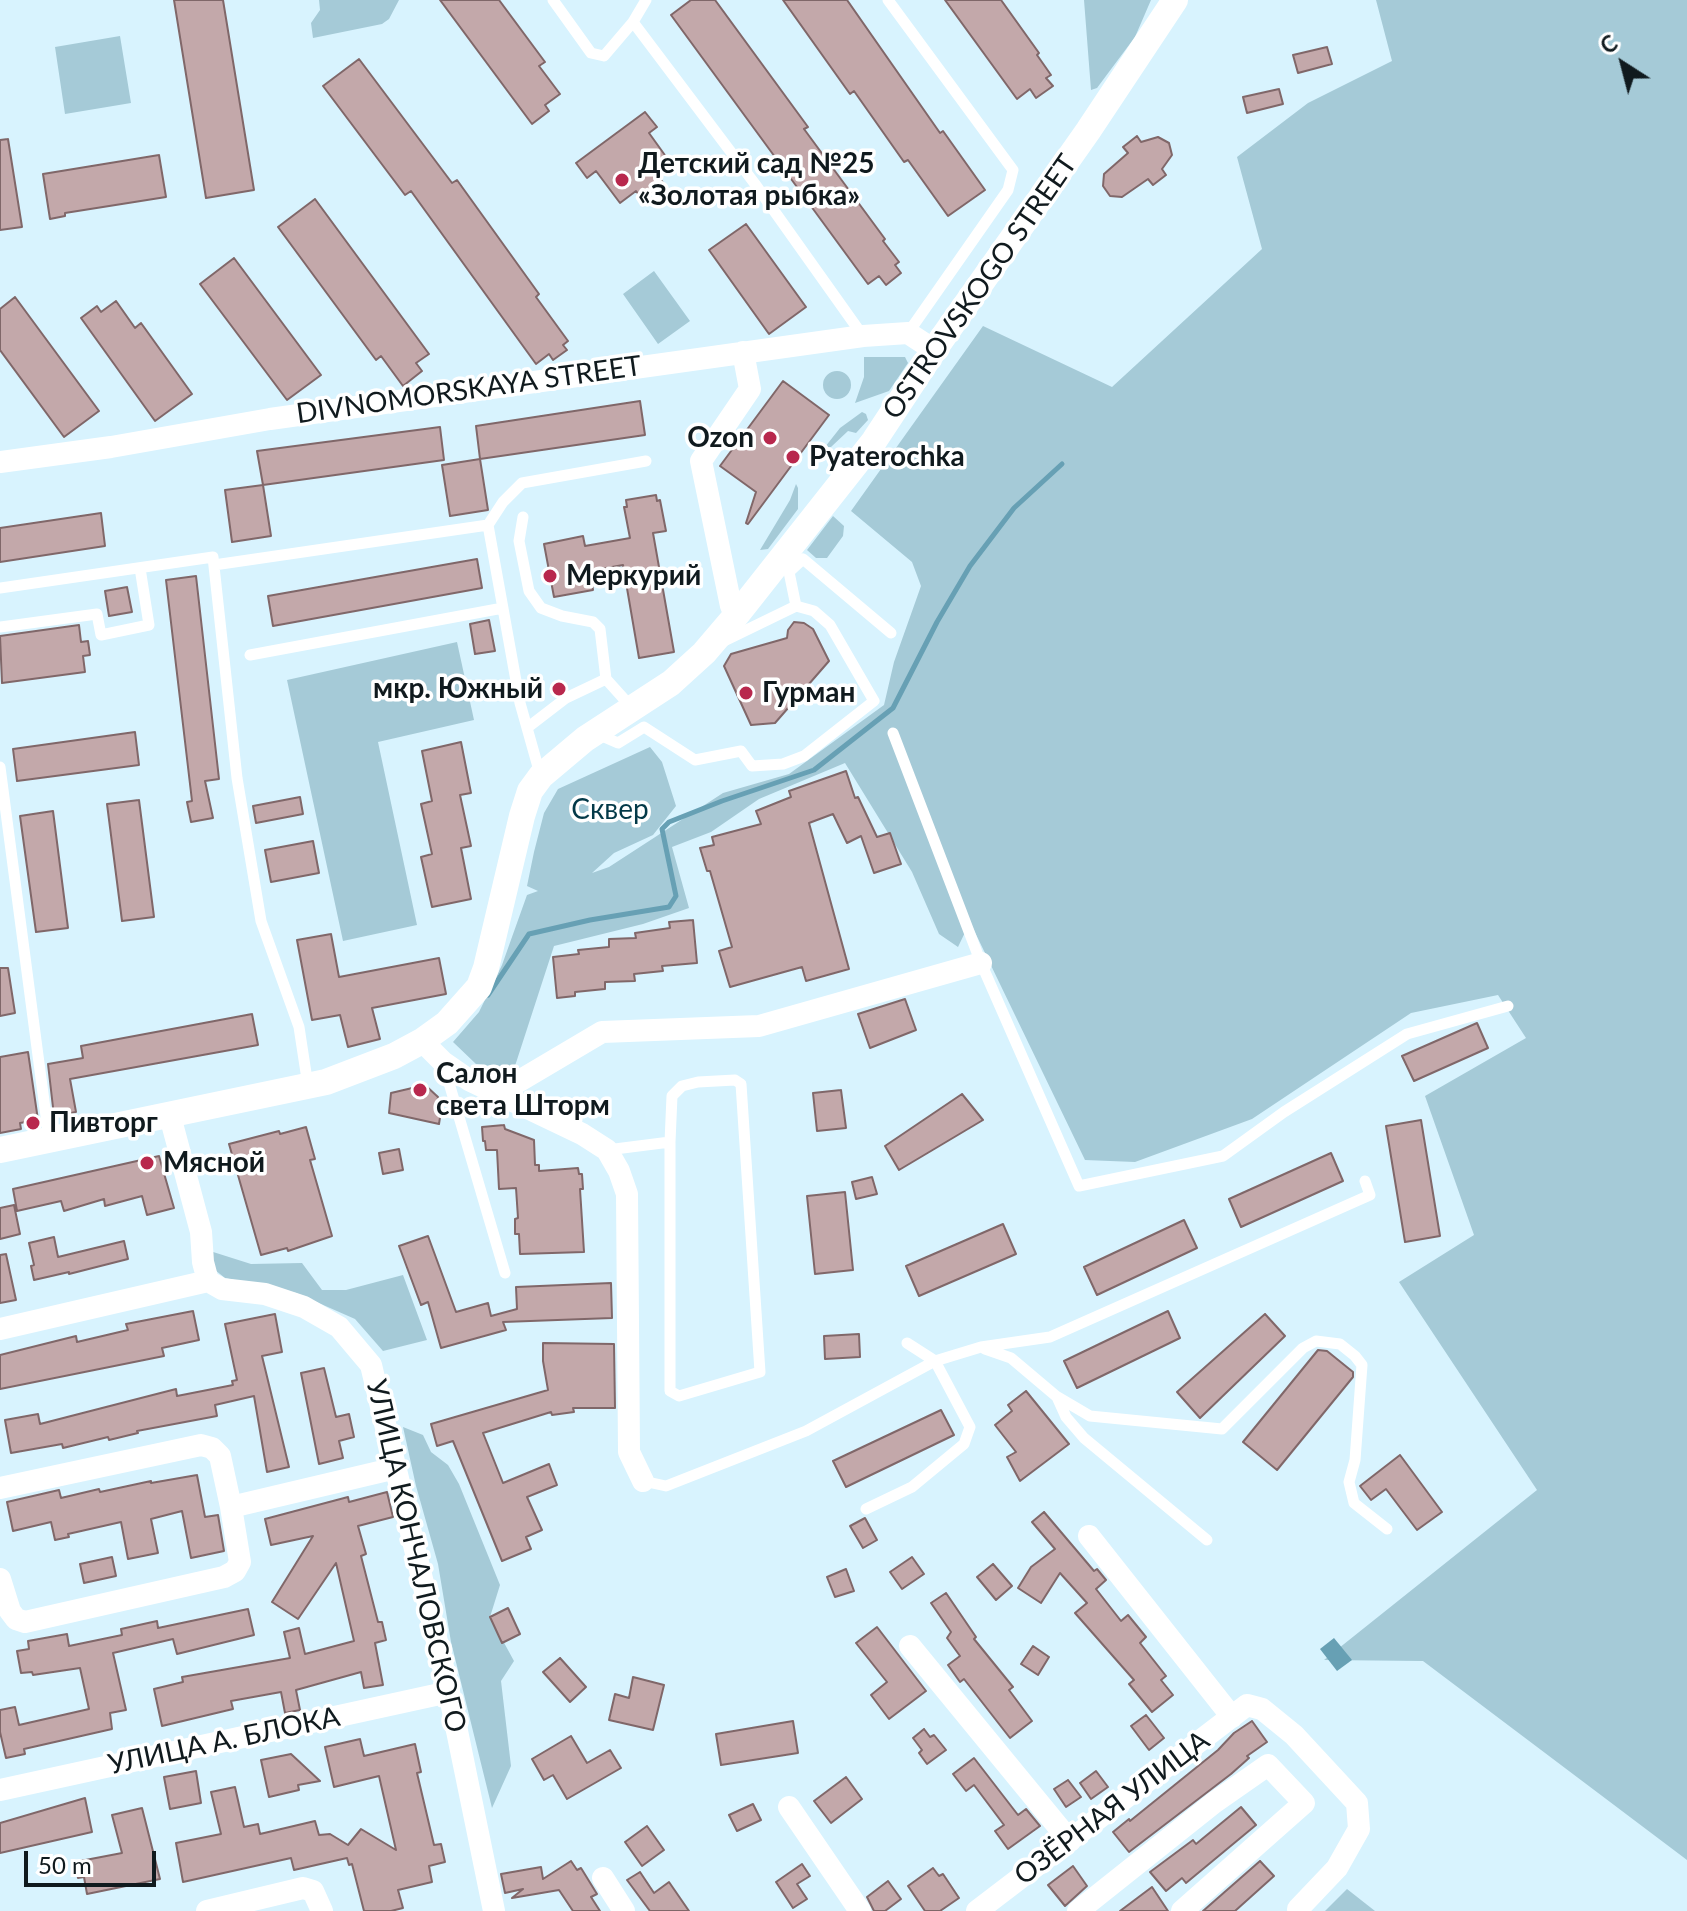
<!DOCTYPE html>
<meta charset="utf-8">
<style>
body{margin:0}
#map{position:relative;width:1687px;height:1911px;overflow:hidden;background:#d8f3fe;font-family:Lato,sans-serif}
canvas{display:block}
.north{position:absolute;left:1583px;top:24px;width:80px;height:80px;-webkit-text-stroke:6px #fff;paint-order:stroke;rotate:324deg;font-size:22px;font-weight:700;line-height:32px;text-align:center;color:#101a1e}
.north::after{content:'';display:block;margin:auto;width:28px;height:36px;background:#101a1e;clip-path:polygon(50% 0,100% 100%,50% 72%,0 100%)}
.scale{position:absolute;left:24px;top:1851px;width:132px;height:36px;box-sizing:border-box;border:4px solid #101a1e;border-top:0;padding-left:10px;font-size:24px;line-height:28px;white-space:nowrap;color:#101a1e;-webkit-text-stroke:6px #fff;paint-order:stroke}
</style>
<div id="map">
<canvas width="1687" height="1911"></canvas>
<div class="north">С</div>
<div class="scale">50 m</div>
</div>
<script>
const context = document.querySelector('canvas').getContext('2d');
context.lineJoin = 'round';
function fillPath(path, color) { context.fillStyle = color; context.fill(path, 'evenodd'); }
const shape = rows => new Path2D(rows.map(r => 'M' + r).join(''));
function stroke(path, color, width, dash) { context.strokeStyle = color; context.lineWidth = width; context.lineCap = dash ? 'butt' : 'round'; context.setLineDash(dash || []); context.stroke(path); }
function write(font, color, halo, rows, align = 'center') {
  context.font = font + ' Lato,sans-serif'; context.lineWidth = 7; context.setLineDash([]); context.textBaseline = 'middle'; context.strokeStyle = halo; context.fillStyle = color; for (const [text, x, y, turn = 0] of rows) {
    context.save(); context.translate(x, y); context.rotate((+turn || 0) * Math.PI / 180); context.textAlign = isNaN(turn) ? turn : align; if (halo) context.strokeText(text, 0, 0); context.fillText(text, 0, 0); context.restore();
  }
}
fillPath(shape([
 [319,0,399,0,389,19,382,24,313,38,311,23,320,10],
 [1084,0,1151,0,1135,37,1097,88,1091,90],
 [1376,0,1687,0,1687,1860,1423,1661,1324,1660,1537,1490,1399,1282,1474,1235,1425,1096,1526,1038,1498,995,1411,1013,1252,1119,1135,1162,1085,1160,970,922,958,947,939,934,912,872,845,763,759,799,711,832,672,847,689,908,643,924,554,946,514,1069,476,1064,453,1042,479,1012,502,965,527,895,538,891,527,886,534,852,544,813,558,789,650,747,662,762,676,806,653,835,614,853,592,873,609,867,723,793,789,774,884,705,894,662,921,586,912,562,851,511,983,326,1112,387,1262,249,1237,157,1308,103,1392,61],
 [120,36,131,103,65,114,55,47],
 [654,271,690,321,658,344,623,294],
 [864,357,905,357,908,363,889,391,855,403,864,377],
 '823 385a14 14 0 1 1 28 0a14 14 0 1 1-28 0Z',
 [862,412,866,414,868,420,856,433,848,431,831,447,825,447,840,428],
 [796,484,798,488,798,509,768,549,760,550,790,500],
 [833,516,844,526,843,536,827,558,816,558,807,550],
 [457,642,474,720,378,742,417,925,343,941,287,680],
 [210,1251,251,1264,302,1263,322,1290,346,1290,403,1275,427,1340,383,1351,355,1319,296,1293,225,1278,210,1266],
 [403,1427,423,1435,431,1452,448,1465,459,1484,500,1585,490,1617,514,1661,501,1681,511,1766,492,1808,451,1642,438,1564,416,1486],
 [1347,1889,1375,1911,1325,1911]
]), '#a5cad7');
fillPath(shape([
 [1334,1638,1352,1660,1337,1671,1320,1649]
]), '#67a0b4');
stroke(shape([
 [488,995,529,934,590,920,669,907,676,896,662,829,669,822,722,801,814,770,893,708,937,622,970,566,1014,508,1062,464]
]), '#67a0b4', 5);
const building = shape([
 [174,0,223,0,254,190,206,198,174,0],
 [440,0,499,0,545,62,539,66,560,94,545,105,549,111,532,124,440,0],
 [691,0,715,0,808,127,804,129,885,239,883,241,899,262,895,265,901,273,886,285,879,276,868,284,671,15,691,0],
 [783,0,847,0,940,133,943,131,985,190,948,216,908,160,904,162,854,91,850,94,783,0],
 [945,0,1001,0,1039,53,1037,55,1051,75,1046,78,1053,86,1036,98,1030,89,1017,99,945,0],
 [1327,47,1332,64,1298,73,1293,55,1327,47],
 [359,59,452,183,457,180,539,294,536,297,568,341,563,345,567,350,553,360,549,354,536,364,411,191,405,195,323,86,359,59],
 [1279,89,1283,104,1247,113,1243,97,1279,89],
 [645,112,657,127,649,133,672,165,658,176,664,184,643,200,636,191,620,203,596,171,587,178,576,163,645,112],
 [1137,136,1141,142,1158,137,1169,143,1172,155,1162,169,1166,175,1153,185,1148,179,1122,197,1110,196,1103,186,1104,174,1128,153,1123,147,1137,136],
 [8,139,22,227,0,230,0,140,8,139],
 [159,155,166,197,65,213,65,216,50,219,43,174,159,155],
 [315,199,429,354,416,363,422,371,403,386,381,356,376,360,278,227,315,199],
 [746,224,806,307,769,334,709,250,746,224],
 [234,258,321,375,287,400,200,284,234,258],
 [15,297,99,411,64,437,0,350,0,309,15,297],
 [116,301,135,328,141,323,192,394,155,421,81,318,97,306,101,312,116,301],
 [783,381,829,415,748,524,746,523,756,492,720,466,783,381],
 [640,401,645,435,480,459,476,426,640,401],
 [440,427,444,460,263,485,257,451,440,427],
 [480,459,488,510,450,516,442,465,480,459],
 [263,485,271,536,232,542,225,490,263,485],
 [656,495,657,501,660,500,666,531,653,533,674,652,639,658,623,565,590,571,593,590,554,597,544,544,583,536,585,546,630,538,624,507,627,507,626,500,656,495],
 [101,513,105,546,0,562,0,528,101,513],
 [477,559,482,588,273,626,268,596,477,559],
 [196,576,219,779,205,781,213,818,191,822,187,802,192,801,166,580,196,576],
 [127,587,132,612,109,616,105,591,127,587],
 [489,620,495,651,475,654,470,624,489,620],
 [794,622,804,623,813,629,829,661,775,723,751,725,724,666,731,654,787,638,788,630,794,622],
 [79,625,81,642,88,641,90,655,83,656,85,672,2,683,0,636,79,625],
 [135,732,139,765,17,781,13,749,135,732],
 [461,742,471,793,460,795,471,846,461,848,471,899,432,907,421,857,432,854,421,804,432,801,422,751,461,742],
 [846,771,855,798,858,797,877,837,890,833,901,864,874,873,861,836,847,843,833,814,809,823,849,969,806,981,802,967,730,987,719,951,732,947,710,871,707,871,700,848,714,845,712,837,761,824,756,811,791,797,789,791,846,771],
 [300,797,303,814,256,823,253,806,300,797],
 [139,800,154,917,122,921,107,804,139,800],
 [53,811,68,928,36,932,20,816,53,811],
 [313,841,319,873,271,882,265,850,313,841],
 [693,920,697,963,662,966,663,971,634,974,635,981,605,982,605,989,575,992,575,996,557,998,553,957,579,954,578,950,609,947,609,939,636,938,635,933,670,928,669,922,693,920],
 [331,934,339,977,439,958,446,994,372,1008,380,1039,348,1047,340,1015,312,1020,297,940,331,934],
 [0,968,8,968,15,1013,0,1016,0,968],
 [905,999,916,1030,870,1048,858,1014,905,999],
 [252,1014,258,1045,70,1079,76,1112,54,1116,48,1064,83,1058,81,1046,252,1014],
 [1477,1023,1488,1048,1414,1081,1402,1056,1477,1023],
 [28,1052,38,1120,20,1123,21,1129,0,1133,0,1057,28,1052],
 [425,1085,438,1097,436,1109,441,1111,439,1124,389,1113,391,1093,425,1085],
 [841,1090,846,1128,817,1131,813,1093,841,1090],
 [962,1094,983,1120,899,1170,885,1146,962,1094],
 [1421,1120,1440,1236,1405,1242,1386,1126,1421,1120],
 [504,1125,505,1129,534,1140,535,1165,539,1165,539,1171,578,1168,579,1174,582,1174,583,1189,580,1189,584,1252,520,1254,519,1234,515,1234,515,1219,518,1218,516,1188,499,1189,497,1150,486,1150,485,1141,483,1141,482,1127,504,1125],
 [306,1127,315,1159,310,1160,332,1236,288,1251,287,1248,261,1255,229,1144,279,1131,280,1134,306,1127],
 [399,1149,403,1170,383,1174,379,1153,399,1149],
 [1331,1153,1343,1181,1241,1227,1229,1199,1331,1153],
 [159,1156,174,1208,147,1215,142,1196,105,1206,104,1199,64,1211,61,1201,17,1211,13,1189,159,1156],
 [872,1177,877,1194,856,1199,852,1182,872,1177],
 [845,1192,853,1270,815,1274,807,1196,845,1192],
 [14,1205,20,1234,0,1239,0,1208,14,1205],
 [1184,1220,1197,1248,1097,1295,1084,1267,1184,1220],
 [1003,1224,1016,1254,919,1296,906,1266,1003,1224],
 [428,1236,456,1312,488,1303,491,1316,517,1309,516,1287,611,1283,612,1318,503,1322,506,1330,441,1348,428,1302,421,1305,399,1246,428,1236],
 [54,1237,58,1257,124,1241,128,1259,69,1274,69,1272,34,1280,31,1266,34,1265,29,1243,54,1237],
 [6,1254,16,1300,0,1303,0,1255,6,1254],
 [193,1311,199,1340,162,1348,164,1356,0,1389,0,1355,76,1336,77,1342,128,1330,126,1324,193,1311],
 [1168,1311,1180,1338,1077,1388,1064,1361,1168,1311],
 [275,1314,282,1352,262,1356,289,1467,267,1472,254,1396,215,1405,217,1416,137,1431,138,1433,109,1440,108,1437,63,1448,62,1444,11,1453,5,1420,38,1414,40,1424,176,1389,177,1396,233,1385,232,1381,237,1380,225,1324,275,1314],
 [1265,1314,1285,1336,1200,1418,1177,1392,1265,1314],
 [859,1334,860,1357,825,1359,824,1336,859,1334],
 [543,1343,614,1344,615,1408,573,1408,574,1412,552,1415,551,1412,483,1433,503,1483,549,1464,557,1485,527,1497,542,1530,526,1537,531,1549,502,1561,453,1441,437,1446,431,1424,548,1390,543,1361,543,1343],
 [1318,1350,1327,1351,1353,1372,1353,1377,1277,1470,1243,1442,1318,1350],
 [324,1368,336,1417,349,1414,354,1437,339,1441,343,1458,319,1464,301,1373,324,1368],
 [1026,1391,1069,1444,1020,1481,1007,1457,1016,1452,995,1425,1012,1411,1008,1405,1026,1391],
 [941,1410,954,1435,846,1487,833,1461,941,1410],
 [1400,1455,1442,1512,1417,1530,1386,1489,1371,1500,1360,1486,1400,1455],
 [197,1475,205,1517,218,1515,224,1551,191,1558,182,1511,151,1519,158,1553,128,1559,121,1522,68,1534,69,1537,55,1540,51,1522,13,1531,7,1502,59,1490,61,1498,99,1489,100,1492,151,1481,151,1483,197,1475],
 [387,1492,393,1517,358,1526,366,1554,361,1556,378,1622,382,1622,386,1640,375,1643,383,1685,364,1688,361,1672,296,1690,300,1710,285,1713,281,1692,231,1701,233,1709,162,1726,154,1689,183,1682,182,1677,290,1658,284,1632,299,1628,305,1654,354,1641,336,1563,298,1619,272,1602,313,1536,271,1545,265,1519,348,1497,349,1502,387,1492],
 [1044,1512,1094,1571,1097,1569,1106,1580,1096,1589,1121,1621,1128,1615,1146,1637,1140,1643,1166,1676,1161,1680,1173,1695,1152,1712,1129,1684,1134,1680,1075,1613,1087,1603,1060,1573,1041,1603,1018,1588,1031,1567,1055,1549,1032,1522,1044,1512],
 [865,1518,877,1540,863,1548,850,1526,865,1518],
 [112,1557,116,1576,84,1583,80,1564,112,1557],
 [912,1557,924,1574,902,1589,890,1572,912,1557],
 [993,1564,1012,1586,996,1600,977,1577,993,1564],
 [846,1569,854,1591,835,1597,827,1577,846,1569],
 [946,1593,976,1637,974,1639,1013,1687,1009,1690,1032,1721,1010,1738,964,1679,960,1682,948,1665,960,1656,947,1638,951,1632,931,1603,946,1593],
 [508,1608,520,1634,502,1643,490,1617,508,1608],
 [248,1609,254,1635,177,1654,173,1639,113,1653,126,1710,110,1713,112,1729,24,1749,25,1754,6,1758,0,1732,0,1710,15,1707,19,1725,89,1709,80,1668,33,1675,32,1672,21,1673,17,1651,29,1649,28,1641,67,1634,69,1646,122,1635,121,1629,157,1621,158,1628,248,1609],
 [877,1627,926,1691,889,1719,871,1695,887,1682,856,1643,877,1627],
 [1033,1646,1049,1657,1038,1675,1021,1664,1033,1646],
 [560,1658,586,1687,570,1702,543,1672,560,1658],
 [633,1677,664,1685,653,1730,609,1720,615,1694,629,1698,633,1677],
 [1146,1715,1164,1738,1149,1750,1131,1726,1146,1715],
 [793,1721,798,1753,721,1765,716,1734,793,1721],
 [1252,1721,1267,1742,1247,1756,1249,1758,1231,1774,1129,1852,1113,1832,1129,1819,1130,1821,1218,1750,1234,1733,1252,1721],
 [924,1729,930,1737,934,1735,946,1750,927,1764,919,1753,922,1750,913,1738,924,1729],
 [571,1736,587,1763,610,1750,621,1768,567,1799,553,1775,544,1780,532,1759,571,1736],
 [360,1739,364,1756,415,1744,421,1772,417,1773,434,1845,441,1844,445,1862,429,1866,432,1882,398,1890,403,1908,391,1911,364,1911,352,1864,349,1865,347,1858,294,1870,291,1858,183,1882,176,1843,221,1834,211,1792,235,1787,244,1827,258,1824,260,1834,315,1821,319,1835,330,1834,348,1845,361,1829,396,1850,379,1776,334,1787,325,1747,360,1739],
 [291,1754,320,1781,298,1785,299,1790,269,1797,261,1760,291,1754],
 [974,1758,1018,1815,1026,1809,1040,1826,1008,1849,995,1831,1004,1825,974,1785,966,1791,953,1774,974,1758],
 [196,1771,201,1803,170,1809,164,1777,196,1771],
 [1096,1771,1108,1787,1091,1799,1080,1783,1096,1771],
 [846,1777,862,1799,831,1823,814,1801,846,1777],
 [1068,1780,1081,1797,1066,1807,1054,1789,1068,1780],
 [85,1798,92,1832,0,1853,0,1823,85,1798],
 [753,1804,761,1820,737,1831,729,1815,753,1804],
 [1241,1807,1256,1825,1186,1883,1182,1878,1166,1891,1150,1872,1193,1840,1196,1844,1241,1807],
 [142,1808,160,1879,87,1894,84,1877,78,1878,75,1862,122,1853,112,1815,142,1808],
 [647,1826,664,1850,642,1866,625,1842,647,1826],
 [571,1861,577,1870,581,1868,597,1894,591,1897,600,1911,573,1911,559,1890,512,1898,523,1889,505,1893,501,1874,541,1867,543,1879,571,1861],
 [1260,1861,1274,1876,1235,1911,1203,1911,1260,1861],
 [802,1864,810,1876,797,1884,807,1899,793,1908,776,1882,802,1864],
 [1073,1866,1087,1886,1065,1906,1048,1885,1073,1866],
 [933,1868,939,1876,943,1874,959,1898,940,1911,925,1911,908,1886,933,1868],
 [640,1872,654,1893,669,1882,689,1911,650,1911,627,1880,640,1872],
 [888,1881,901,1899,885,1911,874,1911,867,1897,888,1881],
 [1152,1887,1168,1911,1120,1911,1152,1887]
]);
fillPath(building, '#c3a8aa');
stroke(building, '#806769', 2);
stroke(shape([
 [553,0,591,53,604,56,633,22,646,0],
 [888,0,1013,170,1008,190,908,333],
 [633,22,755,184,863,336],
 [523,517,519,541,529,591,541,608,562,616,593,622,600,629,606,679,633,709],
 [214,565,488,525],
 [0,588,213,557,237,778,261,921,299,1027,308,1086],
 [796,606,789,572,803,559,891,633],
 [0,627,97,614,101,635,149,625,140,568],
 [250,655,503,608],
 [527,728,566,698,606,679],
 [595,733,618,743,644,727,695,760,741,751,752,766,783,764,804,756,874,701,830,625,814,611,796,606,726,640],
 [893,733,981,963,1079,1186,1223,1156,1284,1112,1407,1034,1508,1006],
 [0,767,49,1139],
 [540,774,520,703,488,525,503,502,522,483,646,461],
 [444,1066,505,1273],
 [607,1150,670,1142,672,1096,682,1086,698,1082,735,1080,741,1084,760,1372,679,1396,670,1391,670,1142],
 [985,1349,1011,1358,1056,1396,1090,1416,1222,1429,1303,1348,1316,1341,1340,1344,1355,1356,1362,1365,1355,1460,1349,1482,1354,1503,1387,1529],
 [1057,1397,1066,1417,1084,1438,1207,1540],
 [643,1481,666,1486,806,1431,935,1361,981,1347,1050,1337,1370,1195,1365,1181],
 [866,1509,912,1487,964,1444,970,1427,935,1361,907,1343]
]), '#fff', 11);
stroke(shape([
 [0,462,111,447,270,419,863,336,908,333,934,350],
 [739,612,731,606,701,461,750,389,743,352],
 [422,1041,443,1062,469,1080,582,1134,607,1150,619,1171,627,1194,629,1452,643,1481],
 [499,1093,602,1032,759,1026,981,963],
 [170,1116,201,1232,203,1262,208,1281,222,1289,265,1294,304,1307,339,1327,371,1365,449,1692,494,1911],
 [0,1329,208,1281],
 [0,1488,201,1445,212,1448,220,1456,231,1507],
 [1089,1536,1232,1717],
 [0,1579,10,1611,16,1619,25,1622,224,1577,235,1571,240,1562,231,1507,396,1468],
 [910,1646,1070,1841],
 [0,1790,449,1692],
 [789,1807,860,1911],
 [603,1878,624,1911],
 [207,1911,303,1888,313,1891,322,1911],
 [977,1911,1247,1705,1262,1709,1294,1735,1357,1803,1359,1829,1337,1868,1298,1909],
 [1078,1911,1215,1802,1268,1765,1304,1803,1182,1911]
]), '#fff', 22);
stroke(shape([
 [0,1150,326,1082,394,1056,422,1041,447,1023,479,987,486,968,522,816,530,791,541,776,585,739,671,683,704,653,739,612,874,441,934,350,1088,131,1175,0]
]), '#fff', 26);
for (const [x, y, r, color] of [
 [622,180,8,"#b8284d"],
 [770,438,8,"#b8284d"],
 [793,457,8,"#b8284d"],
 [550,576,8,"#b8284d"],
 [559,689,8,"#b8284d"],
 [746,693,8,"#b8284d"],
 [420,1090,8,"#b8284d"],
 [33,1123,8,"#b8284d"],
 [147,1163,8,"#b8284d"]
]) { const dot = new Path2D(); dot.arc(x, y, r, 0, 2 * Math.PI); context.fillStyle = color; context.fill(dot); stroke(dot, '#fff', 3); }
write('bold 28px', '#101a1e', '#fff', [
 ["Детский сад №25",638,164],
 ["«Золотая рыбка»",638,196],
 ["Ozon",754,438,"right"],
 ["Pyaterochka",809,457],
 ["Меркурий",566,576],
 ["мкр. Южный",543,689,"right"],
 ["Гурман",762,693],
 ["Салон",436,1074],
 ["света Шторм",436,1106],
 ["Пивторг",49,1123],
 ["Мясной",163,1163]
], 'left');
write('28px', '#101a1e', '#fff', [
 ["OSTROVSKOGO STREET",980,287,-55],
 ["DIVNOMORSKAYA STREET",469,390,-8],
 ["УЛИЦА КОНЧАЛОВСКОГО",416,1556,77],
 ["УЛИЦА А. БЛОКА",224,1741,-12],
 ["ОЗЁРНАЯ УЛИЦА",1112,1808,-37]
]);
write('28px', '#033948', '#fff', [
 ["Сквер",610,810]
]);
</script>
